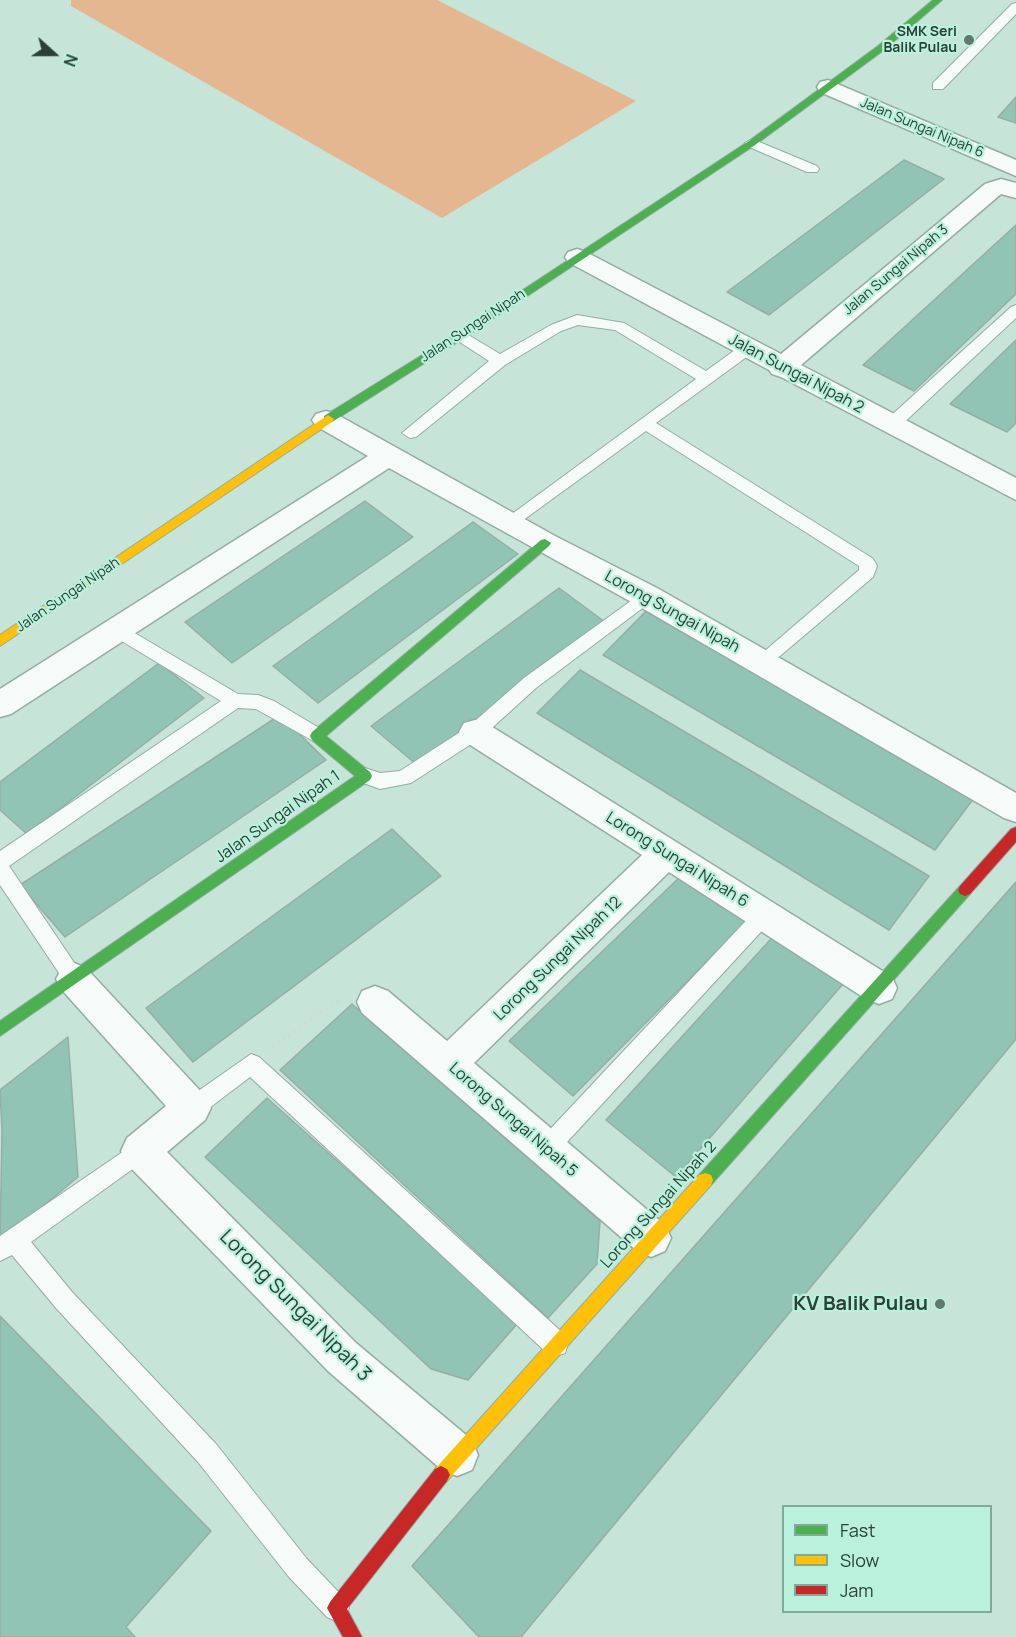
<!DOCTYPE html>
<style>
body{margin:0}
#map{position:relative;width:1016px;height:1637px;overflow:hidden;background:#c6e4d8;font-family:Manrope,sans-serif}
canvas{display:block}
.legend{position:absolute;left:782px;top:1505px;width:210px;height:108px;box-sizing:border-box;background:#b9f1dc;border:2px solid #80aa9a;margin:0;padding:8px 10px;list-style:none;font-size:18px;color:#2a4038}
.legend li{display:flex;align-items:center;gap:12px;height:30px}
.legend b{width:30px;border:2px solid #80aa9a}
.north{position:absolute;left:24px;top:24px;width:60px;height:60px;-webkit-text-stroke:4px #b9f1dc;paint-order:stroke;rotate:111deg;font-size:16px;font-weight:700;line-height:24px;text-align:center;color:#2a4038}
.north::after{content:'';display:block;margin:auto;width:21px;height:27px;background:#2a4038;clip-path:polygon(50% 0,100% 100%,50% 72%,0 100%)}
</style>
<div id="map">
<canvas width="1016" height="1637"></canvas>
<ul class="legend">
<li><b style="height:8px;background:#4caf50"></b>Fast</li>
<li><b style="height:8px;background:#ffc107"></b>Slow</li>
<li><b style="height:8px;background:#c62828"></b>Jam</li>
</ul>
<div class="north">N</div>
</div>
<script>
const context = document.querySelector('canvas').getContext('2d');
context.lineJoin = 'round';
function fillPath(path, color) { context.fillStyle = color; context.fill(path, 'evenodd'); }
const shape = rows => new Path2D(rows.map(r => 'M' + r).join(''));
function stroke(path, color, width, dash) { context.strokeStyle = color; context.lineWidth = width; context.lineCap = dash ? 'butt' : 'round'; context.setLineDash(dash || []); context.stroke(path); }
function write(font, color, halo, rows, align = 'center') {
  context.font = font + ' Manrope,sans-serif'; context.lineWidth = 4.5; context.setLineDash([]); context.textBaseline = 'middle'; context.strokeStyle = halo; context.fillStyle = color; for (const [text, x, y, turn = 0] of rows) {
    context.save(); context.translate(x, y); context.rotate((+turn || 0) * Math.PI / 180); context.textAlign = isNaN(turn) ? turn : align; if (halo) context.strokeText(text, 0, 0); context.fillText(text, 0, 0); context.restore();
  }
}
fillPath(shape([
 [71,0,437,0,636,101,442,218,71,6]
]), '#e4b790');
const building = shape([
 [1016,97,1016,123,998,117,1016,97],
 [904,160,944,179,769,315,727,292,904,160],
 [1016,225,1016,294,914,391,863,365,1016,225],
 [1016,340,1016,423,1007,432,950,404,1016,340],
 [365,501,413,537,232,663,185,622,365,501],
 [473,522,518,554,318,703,273,666,473,522],
 [559,588,605,622,417,765,371,726,559,588],
 [646,611,974,798,935,850,603,655,646,611],
 [159,663,204,698,27,834,0,810,0,782,159,663],
 [580,670,929,876,889,930,537,713,580,670],
 [280,715,326,760,65,937,20,885,280,715],
 [392,829,441,876,193,1062,146,1008,392,829],
 [684,873,747,921,573,1096,509,1041,684,873],
 [1016,882,1016,1039,521,1637,479,1637,412,1566,1016,882],
 [780,929,849,977,676,1177,606,1120,780,929],
 [352,1004,600,1221,597,1264,548,1318,280,1070,352,1004],
 [68,1037,78,1177,0,1242,2,1131,0,1090,68,1037],
 [267,1098,518,1323,468,1380,431,1369,205,1157,267,1098],
 [0,1316,211,1531,126,1627,135,1637,0,1637,0,1316]
]);
fillPath(building, '#92c4b5');
stroke(building, '#96aea5', 1.5);
const lane = shape([
 [1016,3,1016,14,943,89,933,89,933,83,1012,4,1016,3],
 [752,139,817,166,819,169,817,172,807,172,747,146,745,143,752,139],
 [1016,305,1016,318,897,429,885,429,883,425,885,421,1011,307,1016,305],
 [577,315,624,323,706,371,742,345,752,345,755,349,752,353,656,423,872,558,875,562,877,566,873,577,767,667,761,669,755,667,752,662,859,570,859,566,646,431,515,526,503,526,501,522,696,379,615,330,578,325,561,331,505,365,416,437,410,438,402,433,489,361,455,339,452,336,455,333,465,333,500,354,551,325,577,315],
 [646,590,652,591,655,596,652,601,536,688,482,737,411,783,380,789,358,781,355,776,358,771,365,768,380,773,400,771,468,727,524,678,646,590],
 [116,622,238,694,258,695,274,701,324,731,326,736,324,741,317,743,256,709,238,708,9,866,81,973,84,979,81,985,74,988,67,985,0,885,0,851,221,701,110,634,107,629,110,624,116,622],
 [764,906,771,909,774,915,771,921,555,1155,547,1158,539,1155,536,1148,539,1141,757,909,764,906],
 [251,1054,259,1057,565,1335,568,1344,565,1353,556,1356,547,1353,250,1077,200,1115,192,1118,184,1115,181,1108,184,1101,251,1054],
 [140,1140,148,1144,151,1151,148,1158,31,1242,72,1292,216,1444,307,1559,345,1599,349,1608,345,1617,336,1621,327,1617,289,1577,198,1462,56,1308,12,1255,0,1261,0,1236,140,1140]
]);
const street = shape([
 [828,80,1016,160,1016,176,820,92,817,87,820,82,828,80],
 [1001,179,1016,183,1016,198,1001,194,801,365,1016,478,1016,500,781,377,772,374,769,370,568,262,565,257,568,252,577,249,586,252,781,354,985,184,1001,179],
 [326,411,336,414,555,536,657,588,1016,793,1016,822,1004,818,635,604,389,468,11,714,0,717,0,689,368,456,316,426,312,420,316,414,326,411],
 [475,720,486,723,892,977,897,988,892,999,879,1004,866,999,669,872,474,1063,665,1225,671,1238,665,1251,651,1257,637,1251,362,1013,357,1002,362,991,375,986,388,991,447,1041,642,855,464,741,459,732,464,723,475,720],
 [74,963,86,968,205,1096,211,1108,205,1120,167,1152,356,1343,472,1440,478,1455,472,1470,457,1476,442,1470,328,1371,127,1164,121,1151,127,1138,166,1106,62,990,56,979,62,968,74,963]
]);
const fast = shape([
 [933,0,942,0,884,50,755,145,464,338,332,422,324,422,324,416,456,334,749,141,878,46,933,0],
 [545,539,551,543,549,546,326,736,370,772,372,776,370,780,0,1036,0,1021,355,776,312,740,310,736,312,732,541,540,545,539],
 [965,884,970,886,972,890,970,894,711,1185,705,1187,699,1185,697,1180,699,1175,960,886,965,884]
]);
const slow = shape([
 [328,415,334,419,332,422,0,646,0,635,328,415],
 [705,1173,711,1175,713,1180,711,1185,447,1481,441,1484,435,1481,432,1475,435,1469,699,1175,705,1173]
]);
const jam = shape([
 [1016,827,1016,842,970,894,965,896,960,894,958,890,960,886,1011,829,1016,827],
 [441,1466,447,1469,450,1475,447,1481,347,1609,362,1637,343,1637,327,1608,330,1602,435,1469,441,1466]
]);
stroke(lane, '#95aca4', 2);
stroke(street, '#95aca4', 3);
stroke(fast, '#95aca4', 2);
stroke(slow, '#95aca4', 2);
stroke(jam, '#95aca4', 2);
stroke(shape([
 [273,1047,331,1004,341,1000]
]), '#d1dad6', 4.5, [1.5, 5]);
fillPath(lane, '#f6fbf9');
fillPath(street, '#f6fbf9');
fillPath(fast, '#4caf50');
fillPath(slow, '#ffc107');
fillPath(jam, '#c62828');
for (const [x, y, r, color] of [
 [969,40,6,"#617970"],
 [940,1304,6,"#617970"]
]) { const dot = new Path2D(); dot.arc(x, y, r, 0, 2 * Math.PI); context.fillStyle = color; context.fill(dot); stroke(dot, '#b9f1dc', 2); }
write('bold 14px', '#2a4038', '#b9f1dc', [
 ["SMK Seri",957,32],
 ["Balik Pulau",957,48]
], 'right');
write('14px', '#2a4038', '#b9f1dc', [
 ["Jalan Sungai Nipah 6",922,128,23],
 ["Jalan Sungai Nipah 3",896,270,-40],
 ["Jalan Sungai Nipah",473,326,-33],
 ["Jalan Sungai Nipah",68,595,-34]
]);
write('16px', '#2a4038', '#b9f1dc', [
 ["Jalan Sungai Nipah 2",796,374,28],
 ["Lorong Sungai Nipah",672,612,29],
 ["Jalan Sungai Nipah 1",278,817,-35],
 ["Lorong Sungai Nipah 6",677,860,32],
 ["Lorong Sungai Nipah 12",558,959,-44],
 ["Lorong Sungai Nipah 5",513,1120,41],
 ["Lorong Sungai Nipah 2",659,1205,-48]
]);
write('bold 20px', '#2a4038', '#b9f1dc', [
 ["KV Balik Pulau",928,1304]
], 'right');
write('20px', '#2a4038', '#b9f1dc', [
 ["Lorong Sungai Nipah 3",295,1306,45]
]);
</script>
